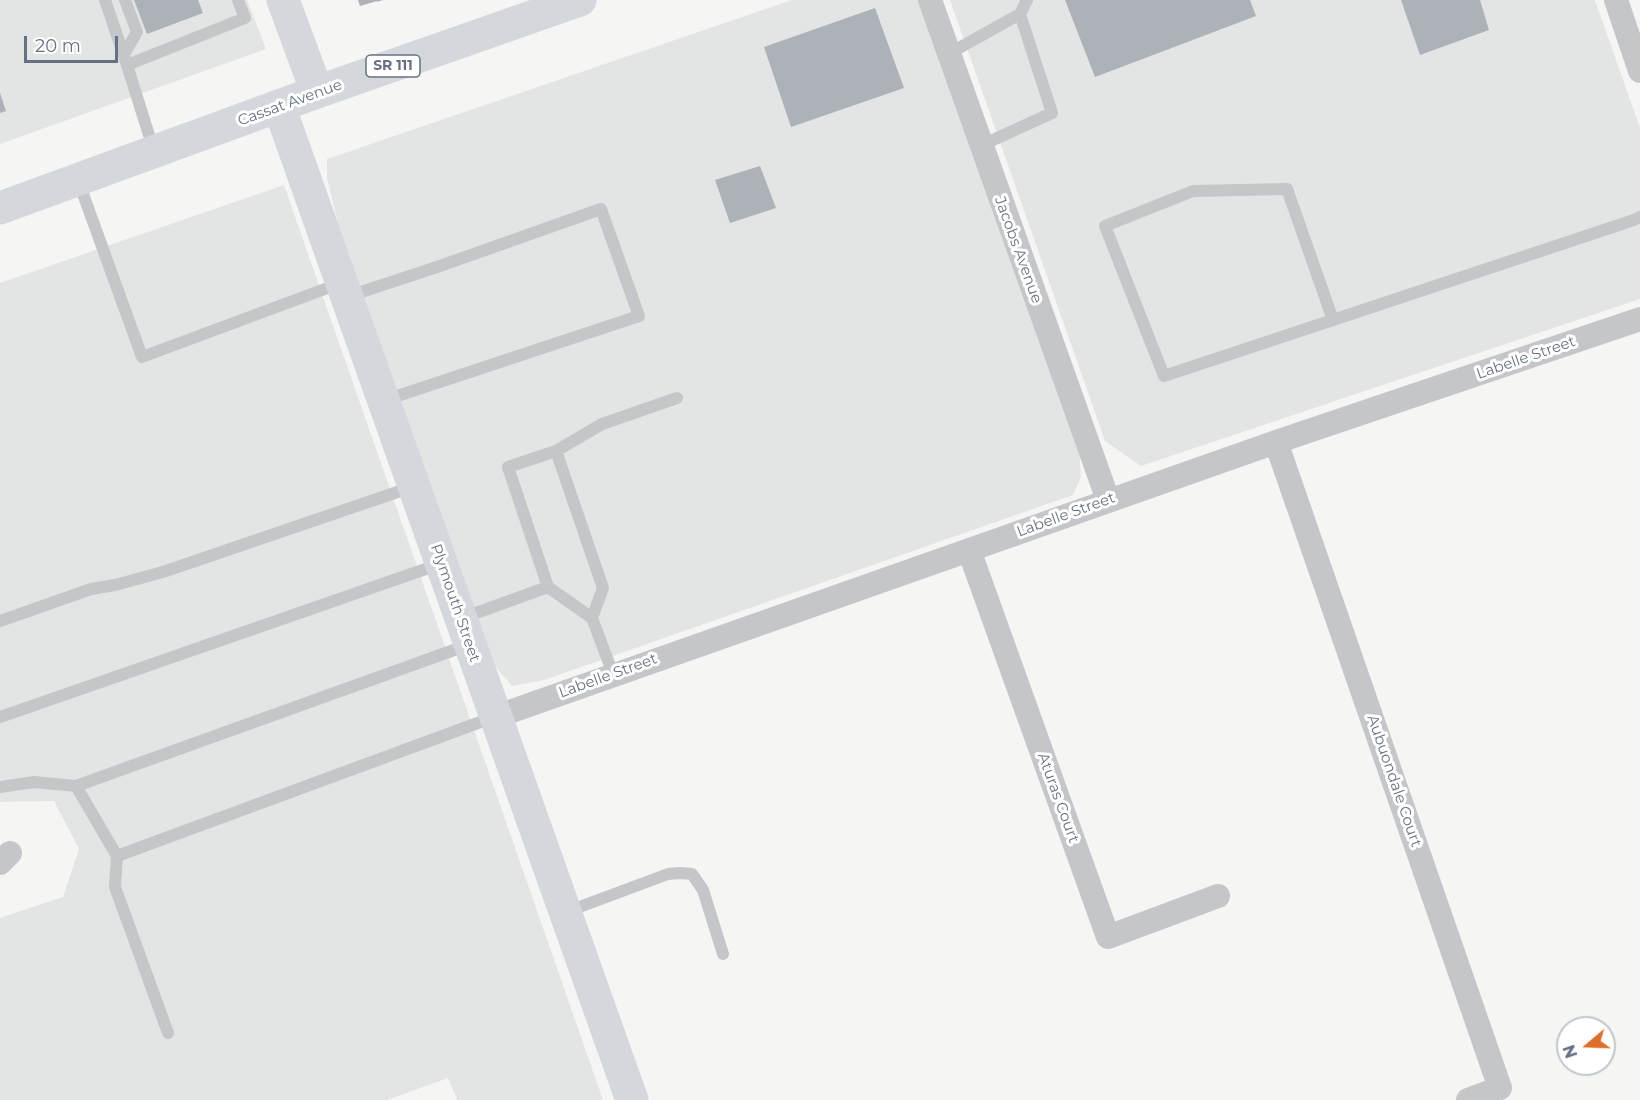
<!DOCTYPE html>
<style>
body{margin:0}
#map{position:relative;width:1640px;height:1100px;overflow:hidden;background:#f5f6f3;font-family:Montserrat,sans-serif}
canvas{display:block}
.north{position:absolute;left:1556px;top:1016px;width:60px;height:60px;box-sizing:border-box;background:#fff;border:2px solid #c2c7cd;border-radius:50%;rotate:251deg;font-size:16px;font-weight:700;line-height:24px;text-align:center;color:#667283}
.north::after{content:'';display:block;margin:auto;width:21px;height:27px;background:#de6e2b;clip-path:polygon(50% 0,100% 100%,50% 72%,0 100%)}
.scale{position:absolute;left:24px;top:36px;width:94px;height:27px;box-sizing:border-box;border:3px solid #667283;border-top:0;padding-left:8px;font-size:18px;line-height:21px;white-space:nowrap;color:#667283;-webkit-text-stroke:4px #fff;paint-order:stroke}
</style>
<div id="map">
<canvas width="1640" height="1100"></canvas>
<div class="north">N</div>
<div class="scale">20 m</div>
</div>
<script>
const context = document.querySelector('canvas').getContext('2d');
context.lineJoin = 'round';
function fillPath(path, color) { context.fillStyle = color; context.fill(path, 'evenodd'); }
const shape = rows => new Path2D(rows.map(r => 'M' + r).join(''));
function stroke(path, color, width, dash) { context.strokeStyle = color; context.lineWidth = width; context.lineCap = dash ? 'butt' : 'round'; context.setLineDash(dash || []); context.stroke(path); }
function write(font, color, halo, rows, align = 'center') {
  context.font = font + ' Montserrat,sans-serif'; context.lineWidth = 6; context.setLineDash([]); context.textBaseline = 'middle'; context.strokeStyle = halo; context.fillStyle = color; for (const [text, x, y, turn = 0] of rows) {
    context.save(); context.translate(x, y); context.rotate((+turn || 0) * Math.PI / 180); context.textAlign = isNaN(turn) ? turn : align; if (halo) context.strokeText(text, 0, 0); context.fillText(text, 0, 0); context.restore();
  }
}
fillPath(shape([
 [0,0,247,0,266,49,0,144],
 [792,0,920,0,1079,448,1081,477,1073,495,544,680,512,686,495,666,338,223,327,178,327,159],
 [950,0,1595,0,1640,128,1640,299,1141,466,1105,441],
 [284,185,603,1100,457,1100,448,1078,387,1100,0,1100,0,918,63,897,79,849,54,801,0,802,0,283]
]), '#e3e5e4');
fillPath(shape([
 [134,0,198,0,203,13,147,34],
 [358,0,383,0,377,2,377,1,360,6],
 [1065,0,1250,0,1256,16,1095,77],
 [1401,0,1480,0,1489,30,1420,55],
 [875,8,904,88,791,127,764,47],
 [0,93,6,111,0,113],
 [760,166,776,208,730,223,715,180]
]), '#acb2b8');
stroke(shape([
 [105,0,127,65],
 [1020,14,1027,0],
 [950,53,1020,14,1052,113,982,145],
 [124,54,137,32,125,0],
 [154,151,127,65,245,18,238,0],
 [78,180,142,357,341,283],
 [349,296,437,267,601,209,639,316,385,400],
 [1333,320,1287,189,1193,191,1105,226,1164,376,1333,320,1634,220,1640,217],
 [548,587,508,467,556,451],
 [462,618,548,587,592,618,613,674],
 [592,618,603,588,556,451,602,424,677,398],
 [0,621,91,589,115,585,163,572,412,487],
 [0,717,440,564],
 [76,786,468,645],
 [0,787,34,782,76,786,117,856,494,717],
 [117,856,115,887,168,1033],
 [566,912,668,874,680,873,692,874,703,890,723,954]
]), '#c4c6ca', 12);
stroke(shape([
 [930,0,1108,500],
 [1616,0,1640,71],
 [1276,442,1500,1088,1468,1100],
 [969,550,1108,937,1218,896],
 [495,717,1276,442,1640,319],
 [0,863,10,853]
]), '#c4c6ca', 24);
stroke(shape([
 [283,0,317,92],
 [279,106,632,1100]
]), '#d4d8dc', 33);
stroke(shape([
 [0,208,317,92,580,0]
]), '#d4d8dc', 33);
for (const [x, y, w] of [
 [393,66,54]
]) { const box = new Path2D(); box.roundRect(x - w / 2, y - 11, w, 22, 4.5); context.fillStyle = '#fff'; context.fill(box); stroke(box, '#667283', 1.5); }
write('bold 14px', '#667283', null, [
 ["SR 111",393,66]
]);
write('15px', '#667283', '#fff', [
 ["Cassat Avenue",290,103,-20],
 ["Jacobs Avenue",1018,250,70],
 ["Labelle Street",1526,358,-19],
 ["Labelle Street",1066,515,-20],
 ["Plymouth Street",455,603,71],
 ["Labelle Street",608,676,-20],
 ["Aubuondale Court",1394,781,71],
 ["Aturas Court",1058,798,70]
]);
</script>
